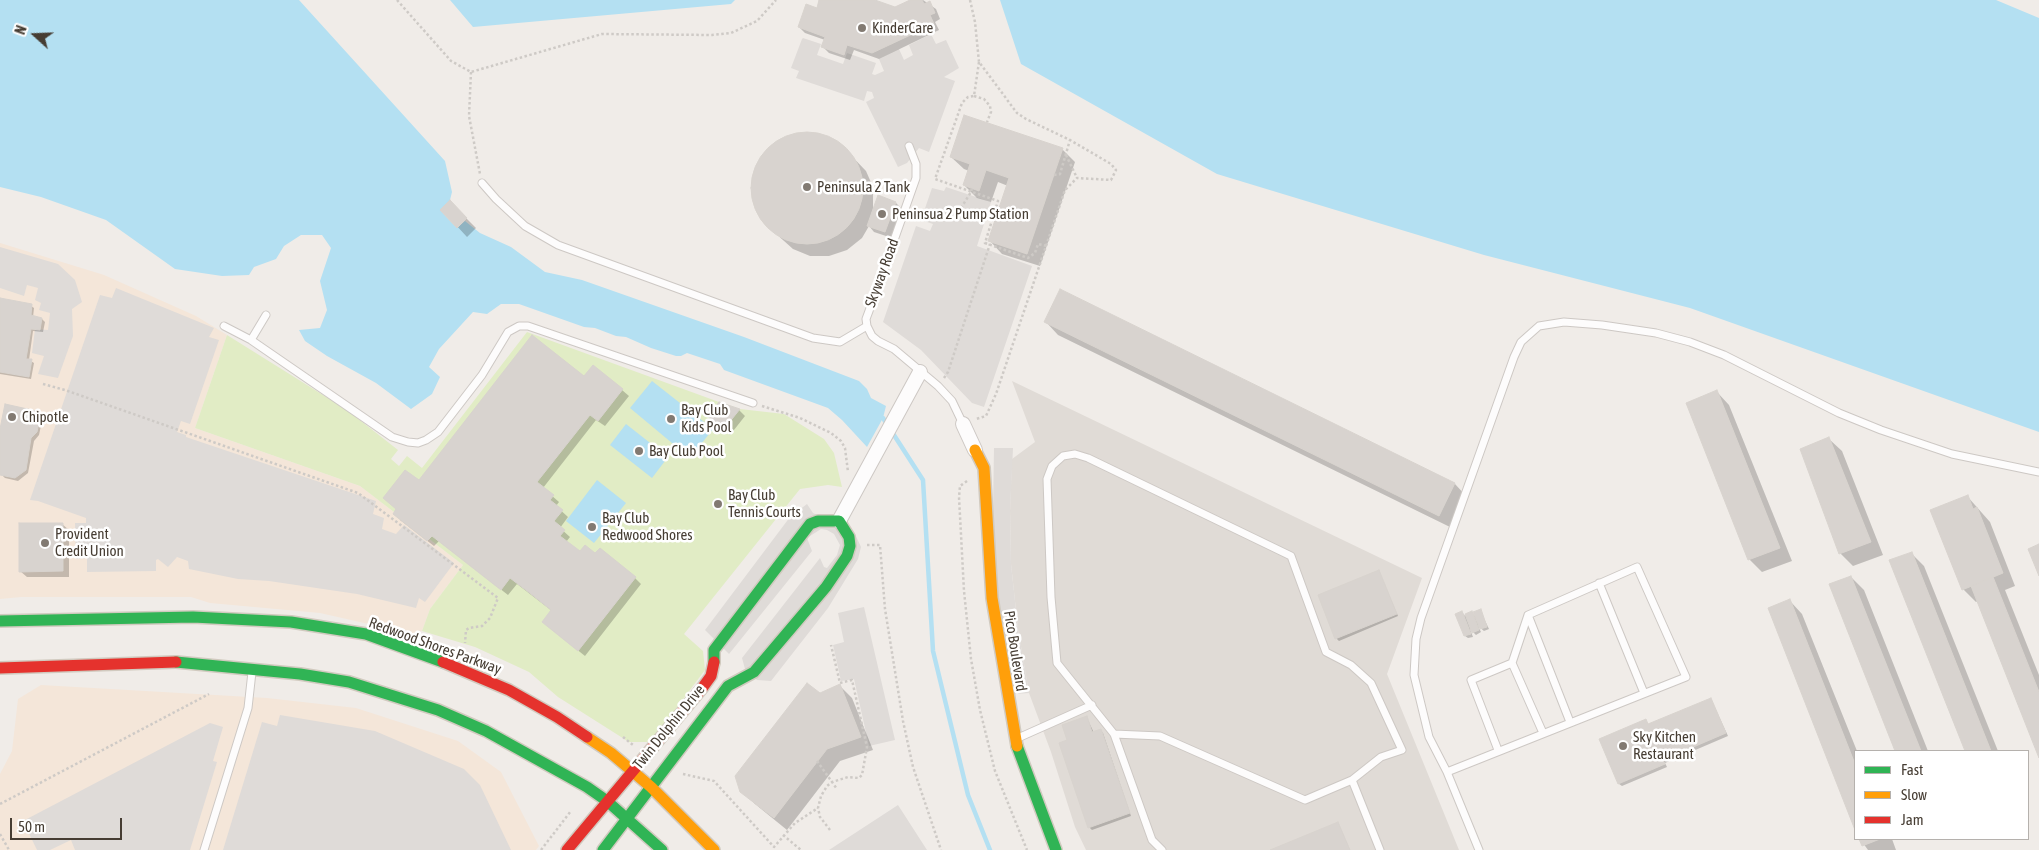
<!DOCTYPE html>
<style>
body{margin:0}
#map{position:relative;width:2039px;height:850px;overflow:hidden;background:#f0ece8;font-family:"Asap Condensed",sans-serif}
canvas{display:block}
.legend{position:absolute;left:1854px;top:750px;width:175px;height:90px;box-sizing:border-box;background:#fff;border:1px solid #b5b1ad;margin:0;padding:6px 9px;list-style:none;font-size:15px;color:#463d33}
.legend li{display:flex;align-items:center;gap:10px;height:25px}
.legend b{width:25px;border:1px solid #b5b1ad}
.north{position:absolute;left:10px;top:10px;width:50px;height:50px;-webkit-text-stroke:4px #fff;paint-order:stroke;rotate:290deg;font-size:14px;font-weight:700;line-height:20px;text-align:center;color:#463d33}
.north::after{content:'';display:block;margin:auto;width:18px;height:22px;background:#463d33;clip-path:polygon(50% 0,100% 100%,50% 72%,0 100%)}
.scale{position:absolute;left:10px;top:818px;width:112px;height:22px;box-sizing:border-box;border:2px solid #463d33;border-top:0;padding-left:6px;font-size:15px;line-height:18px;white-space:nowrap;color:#463d33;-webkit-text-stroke:4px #fff;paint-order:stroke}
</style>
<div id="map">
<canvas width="2039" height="850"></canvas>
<ul class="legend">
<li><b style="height:6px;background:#30b455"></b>Fast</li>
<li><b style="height:6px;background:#ff9f0a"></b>Slow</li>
<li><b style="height:6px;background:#e5322d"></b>Jam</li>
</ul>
<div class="north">N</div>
<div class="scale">50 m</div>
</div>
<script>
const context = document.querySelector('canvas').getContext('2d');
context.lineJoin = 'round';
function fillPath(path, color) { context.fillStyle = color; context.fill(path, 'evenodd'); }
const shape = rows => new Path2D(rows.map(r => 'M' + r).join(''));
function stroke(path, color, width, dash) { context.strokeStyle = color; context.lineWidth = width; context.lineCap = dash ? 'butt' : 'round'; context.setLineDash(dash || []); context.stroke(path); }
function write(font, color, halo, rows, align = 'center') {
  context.font = font + ' "Asap Condensed",sans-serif'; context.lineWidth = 5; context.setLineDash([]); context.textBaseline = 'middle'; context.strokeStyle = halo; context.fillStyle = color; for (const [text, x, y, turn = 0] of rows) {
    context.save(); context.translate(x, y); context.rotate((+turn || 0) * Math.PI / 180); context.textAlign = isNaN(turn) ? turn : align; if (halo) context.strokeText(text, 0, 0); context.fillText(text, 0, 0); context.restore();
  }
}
fillPath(shape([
 [0,243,104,275,196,316,227,335,195,428,360,486,463,565,430,609,422,631,413,634,320,613,210,603,191,597,21,597,0,599],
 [41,685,267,698,356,708,458,741,501,772,539,846,536,850,0,850,0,774,12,751,18,699]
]), '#f4e6d9');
fillPath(shape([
 [1012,381,1422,578,1387,674,1459,850,1086,850,1075,827,1051,752,1029,693,1018,629,1011,564,1010,511,1012,459,1035,442]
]), '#e0dbd6');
fillPath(shape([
 [527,332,719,402,740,409,784,414,824,439,834,453,842,487,828,485,800,489,684,634,703,651,705,670,651,742,629,742,558,697,529,672,475,647,422,631,430,609,463,565,360,486,195,428,227,335,347,410,398,450,391,459,399,466,407,456,422,468]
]), '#e1ecc5');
fillPath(shape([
 [931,34,936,44,946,40,959,68,944,77,955,81,929,152,919,148,907,163,898,167,866,102,874,98,872,92,867,91,864,101,796,78,799,71,791,68,802,39,803,38,821,44,817,55,843,64,847,53,876,63,872,74,875,75,884,71,879,59,899,49,904,60,913,55,909,45],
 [946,187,991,202,977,246,1032,266,984,407,972,403,921,350,883,322,916,226,930,231,933,224,921,220,932,188,944,191],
 [0,247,58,264,75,280,82,302,72,309,73,336,58,378,38,374,44,356,32,353,35,329,48,330,50,313,39,310,41,303,35,300,38,288,27,285,24,296,0,288],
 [116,288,214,328,209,337,219,340,190,424,181,421,177,432,186,435,186,437,376,501,373,514,384,518,382,529,396,534,404,525,454,563,425,602,419,598,416,608,357,594,269,581,238,579,189,569,188,561,177,557,168,567,158,559,156,560,156,571,87,572,87,558,76,559,75,523,86,523,86,518,38,501,30,500,100,295,112,298],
 [994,448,1013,448,1010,511,1011,564,1018,629,1029,693,1014,694,997,599,993,511],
 [807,504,813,513,855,534,861,547,858,559,828,608,771,681,757,680,745,669,742,658,820,558,824,567,827,568,837,555,840,545,834,534,827,530,821,529,807,538,812,551,729,654,705,630,790,517],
 [864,607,895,740,869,746,854,679,841,681,833,645,844,642,838,613],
 [280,715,375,731,464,769,480,785,511,850,223,850,262,722,277,726],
 [210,723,223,727,213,761,217,762,190,850,75,850,71,840,50,850,37,850,23,821],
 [898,805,927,850,829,850]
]), '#dfdbd8');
fillPath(shape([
 [0,0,299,0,445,161,452,192,450,200,440,210,457,228,465,221,480,233,511,247,545,272,582,280,744,337,859,381,867,389,871,398,886,406,883,418,867,447,842,420,828,408,724,370,720,364,687,353,681,356,676,356,651,348,626,337,616,336,595,328,584,327,519,304,501,304,487,314,473,312,439,349,429,367,440,377,432,394,411,409,376,383,327,356,305,341,299,330,320,328,327,310,320,281,331,248,322,235,301,235,284,246,276,259,254,267,249,275,222,276,175,269,106,220,41,197,0,187],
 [450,0,735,0,731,4,473,27],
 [1000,0,1996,0,2039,18,2039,432,1690,308,1484,255,1217,174,1021,64],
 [652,381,713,429,690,458,630,408],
 [626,424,668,457,652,478,610,445],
 [597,480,626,503,594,543,566,521]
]), '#b4e0f2');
fillPath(shape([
 [821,0,872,0,895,8,913,0,923,0,936,9,940,19,935,22,939,30,879,59,854,50,850,60,829,53,823,47,825,40,805,33,799,27,817,9],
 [809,134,826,137,841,145,866,171,873,187,873,208,896,203,902,209,892,238,874,232,869,226,862,238,847,250,829,256,810,256,793,249,765,224,755,207,752,188,755,170,764,155,776,143,792,136],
 [1062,149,1075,162,1040,266,1002,254,990,241,1008,186,998,182,991,202,977,198,964,185,969,171,964,169,951,157],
 [450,202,476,228,467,237,442,210],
 [1061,291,1455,484,1467,497,1452,528,1058,335,1046,322],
 [0,299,31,306,34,308,33,317,42,319,45,322,43,332,33,331,29,360,34,363,31,379,0,374],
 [585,378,622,390,629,396,605,426,596,420,543,488,559,502,556,506,568,517,560,528,570,537,566,542,581,553,596,555,635,578,641,584,585,656,550,628,552,611,517,584,508,595,439,541,434,546,400,520,419,482],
 [1717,392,1729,405,1792,561,1762,572,1749,559],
 [716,408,739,410,745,416,730,435,708,417],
 [40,413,43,416,39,435,34,441,28,473,18,481,5,478,0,473,0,436],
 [1829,439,1842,451,1883,555,1853,566,1840,553],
 [1967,496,1990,522,2015,586,2005,590,2039,675,2039,754,1978,601,1976,602,1963,589],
 [62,524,69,530,69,577,27,577,20,571],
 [1911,553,1924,566,1998,751,1966,751,1891,561],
 [1379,572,1398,616,1339,641,1336,638],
 [1851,577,1864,590,1928,751,1896,751,1830,585],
 [1790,601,1802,614,1857,751,1855,751,1855,826,1769,608],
 [1480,610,1489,629,1484,631,1478,626,1481,632,1476,635,1470,629,1473,637,1468,638,1465,636,1462,612,1465,616,1472,613,1477,618],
 [839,685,852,698,873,750,840,761,787,830,755,804,741,791,820,694],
 [1711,699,1728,736,1665,763,1667,767,1622,786,1619,784,1601,740,1646,721,1649,725],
 [1087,718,1094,733,1100,730,1103,733,1131,816,1092,830,1089,827,1068,741],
 [1338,823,1350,850,1273,850],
 [1860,839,1892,839,1896,850,1868,850]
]), '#0003');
stroke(shape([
 [883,418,923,480,933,651,968,795,990,850]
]), '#b4e0f2', 4.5);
const building = shape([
 [819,0,875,0,895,7,910,0,922,0,924,4,930,1,935,13,930,15,934,24,872,53,847,45,844,55,821,47,825,37,798,27,806,4,817,8,819,0],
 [964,115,1063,148,1027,254,988,241,1009,178,986,170,979,191,963,185,970,164,950,157,964,115],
 '751 188a56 56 0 1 1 112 0a56 56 0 1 1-112 0Z',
 [878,195,896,202,885,232,867,226,878,195],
 [450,200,467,218,457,228,440,210,450,200],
 [1060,289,1455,483,1439,516,1044,322,1060,289],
 [0,298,32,304,31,315,42,318,40,330,31,329,26,359,32,359,29,377,0,372,0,298],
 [532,335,584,376,593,365,623,389,598,421,590,415,537,482,554,495,550,500,563,510,554,521,565,530,560,536,580,551,585,545,595,553,600,548,636,577,578,651,542,622,551,610,531,594,510,578,501,590,432,536,427,541,393,514,396,509,383,498,405,470,419,480,532,335],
 [1717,390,1780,548,1748,560,1686,403,1717,390],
 [719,402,740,409,724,429,700,411,706,403,716,406,719,402],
 [5,404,41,412,37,432,31,438,26,470,15,478,0,475,0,429,5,404],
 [1829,437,1871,542,1839,554,1800,449,1829,437],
 [1968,495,1973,509,1977,507,2003,573,1962,590,1930,510,1968,495],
 [19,523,63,523,63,571,19,572,19,523],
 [2039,544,2039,576,2028,549,2039,544],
 [1912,552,1991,751,1965,751,1889,560,1912,552],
 [1379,570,1397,614,1335,639,1318,595,1379,570],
 [1851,576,1921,751,1895,751,1829,584,1851,576],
 [1993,577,2039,692,2039,758,1971,586,1993,577],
 [1790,599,1855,764,1855,830,1768,608,1790,599],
 [1481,609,1487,627,1480,629,1473,612,1481,609],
 [1462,611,1471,634,1464,636,1455,614,1462,611],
 [1472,611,1479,630,1472,633,1465,614,1472,611],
 [807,683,820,693,840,684,861,737,827,749,774,818,740,792,735,776,807,683],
 [1711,698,1726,733,1663,760,1665,764,1618,784,1599,739,1646,719,1648,724,1711,698],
 [1087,716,1092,732,1101,729,1130,813,1088,828,1059,743,1067,740,1062,725,1087,716],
 [1338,822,1350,850,1270,850,1338,822],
 [1859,839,1880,839,1862,846,1859,839]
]);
fillPath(building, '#d8d3cf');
stroke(building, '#d8d3ce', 1);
const lane = shape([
 [909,146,916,164,916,178,869,311,866,319,867,326,872,336,878,341,894,349,938,386,952,401,963,424],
 [482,183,496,199,525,226,558,245,813,338,840,342,867,326],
 [224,326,251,340,392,437,408,442,418,443,426,440,438,432,482,375,508,332,519,326,528,326,753,403],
 [251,340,266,315],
 [1599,583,1644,693],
 [1512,663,1528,615],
 [1114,734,1160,736,1305,800,1352,780,1380,850],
 [1018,738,1092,705],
 [1498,750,1471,680,1512,663,1543,733],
 [1447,772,1686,677,1637,567,1528,615,1570,722],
 [204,850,248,708,252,672],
 [1162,850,1152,840,1114,734,1057,663,1051,597,1047,479,1052,466,1063,456,1075,454,1088,458,1291,556,1326,652,1351,665,1371,683,1402,750,1381,757,1352,780],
 [1479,850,1447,772,1429,737,1414,675,1416,639,1421,618,1514,357,1521,342,1539,326,1564,322,1602,325,1656,333,1690,342,1724,355,1839,413,1881,430,1952,454,2039,472]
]);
const street = shape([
 [963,424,975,450],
 [839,521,920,372]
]);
const fast = shape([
 [0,621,193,617,291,622,366,634,443,662],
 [176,662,300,674,349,682,438,710,486,731,587,787,607,801,662,850],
 [1017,746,1056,850],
 [603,850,728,686,754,672,826,587,847,556,850,546,849,537,839,521,818,521,810,524,714,650,714,662]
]);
const slow = shape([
 [975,450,984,468,992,598,1017,746],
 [587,737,611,753,651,787,714,850]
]);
const jam = shape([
 [443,662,509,690,557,717,587,737],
 [0,668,176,662],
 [567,850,703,687,711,676,714,662]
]);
stroke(lane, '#cdc8c4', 9);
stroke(street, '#cdc8c4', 16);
stroke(fast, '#d1cabf', 14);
stroke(slow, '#d1cabf', 14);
stroke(jam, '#d1cabf', 14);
stroke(shape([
 [397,0,451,61,471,72,602,34,712,35,731,33,757,21,776,0],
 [970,0,975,22,979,62,1017,113,1026,119,1070,140,1111,164,1116,170,1111,180,1077,178,1065,190,996,394,986,416,976,419],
 [979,62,974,96,968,97,962,103,935,179,998,201,985,243,1028,258,1035,253,1038,244,1047,246],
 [471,72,469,116,480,174],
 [974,96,984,99,990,106,991,112,987,122],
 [1066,155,1077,178],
 [1054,175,1060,174,1070,140],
 [961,208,971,192,972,188],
 [944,378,948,372,990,244],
 [43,384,65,390,358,493,498,598,490,618,482,626,469,628,466,630,465,643],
 [762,406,800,418,831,433,841,441,845,448,848,472],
 [967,481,960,486,959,497,964,591,971,659,980,710,995,771,1027,850],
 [867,545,880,545,885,609,903,721,913,767,941,850],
 [623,737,633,745],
 [817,761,837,789],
 [683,774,714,781,774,847,795,823,818,808],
 [0,804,209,694],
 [830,830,820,817,818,808,821,796,827,786,832,782,848,777,859,778,862,775,867,747,852,680,840,683,831,645],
 [0,834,9,850],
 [783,835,801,850],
 [541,850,571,811]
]), '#cecac6', 2.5, [2.5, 2.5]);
stroke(lane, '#fdfcfc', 7);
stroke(street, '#fdfcfc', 14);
stroke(fast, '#30b455', 11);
stroke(slow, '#ff9f0a', 11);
stroke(jam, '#e5322d', 11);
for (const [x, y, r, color] of [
 [862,28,5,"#827a72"],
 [807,187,5,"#827a72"],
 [882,214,5,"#827a72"],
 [12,417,5,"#827a72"],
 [671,419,5,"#827a72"],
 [639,451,5,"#827a72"],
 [718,504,5,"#827a72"],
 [592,527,5,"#827a72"],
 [45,543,5,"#827a72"],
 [1623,746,5,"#827a72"]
]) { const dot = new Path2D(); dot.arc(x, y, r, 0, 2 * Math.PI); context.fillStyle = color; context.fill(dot); stroke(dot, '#fff', 2); }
write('15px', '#463d33', '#fff', [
 ["KinderCare",872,28],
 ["Peninsula 2 Tank",817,187],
 ["Peninsua 2 Pump Station",892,214],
 ["Bay Club",681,410],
 ["Kids Pool",681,427],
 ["Chipotle",22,417],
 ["Bay Club Pool",649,451],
 ["Bay Club",728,495],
 ["Tennis Courts",728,512],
 ["Bay Club",602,518],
 ["Redwood Shores",602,535],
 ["Provident",55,534],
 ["Credit Union",55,551],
 ["Sky Kitchen",1633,737],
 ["Restaurant",1633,754]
], 'left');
write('15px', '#463d33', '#fff', [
 ["Skyway Road",882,273,-70],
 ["Redwood Shores Parkway",435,646,20],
 ["Pico Boulevard",1015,651,81],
 ["Twin Dolphin Drive",669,727,-51]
]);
</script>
